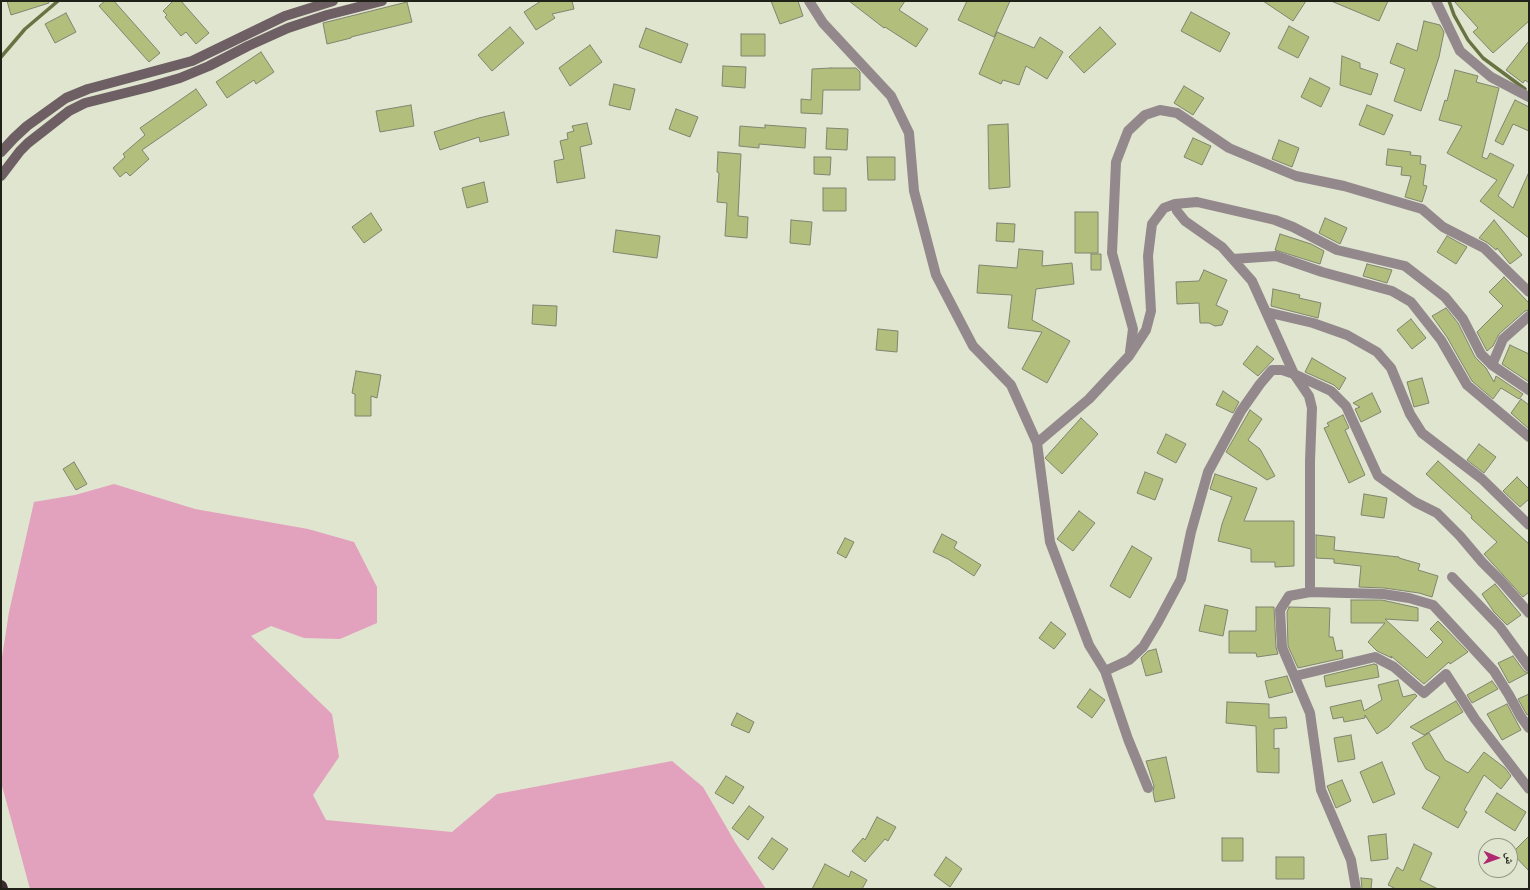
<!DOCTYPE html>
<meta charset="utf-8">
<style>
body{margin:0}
#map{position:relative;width:1530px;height:890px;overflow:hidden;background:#e0e5cf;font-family:"Fira Sans","Noto Naskh Arabic",sans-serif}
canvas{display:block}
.frame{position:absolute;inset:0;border:2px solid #20221a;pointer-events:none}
.north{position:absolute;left:1478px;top:838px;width:40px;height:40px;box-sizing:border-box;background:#e0e5cf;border:1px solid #939787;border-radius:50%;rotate:92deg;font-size:11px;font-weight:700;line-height:16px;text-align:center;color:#20221a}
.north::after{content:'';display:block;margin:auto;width:14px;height:18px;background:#af2970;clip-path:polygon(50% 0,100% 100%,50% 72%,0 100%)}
</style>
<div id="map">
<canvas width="1530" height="890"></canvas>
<div class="frame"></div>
<div class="north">ش</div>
</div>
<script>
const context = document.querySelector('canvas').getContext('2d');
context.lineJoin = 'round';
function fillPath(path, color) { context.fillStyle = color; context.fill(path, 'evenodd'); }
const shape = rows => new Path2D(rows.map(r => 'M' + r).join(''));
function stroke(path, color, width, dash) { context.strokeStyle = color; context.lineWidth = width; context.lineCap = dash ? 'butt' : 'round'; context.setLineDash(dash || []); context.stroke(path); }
fillPath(shape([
 [114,484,195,509,308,529,354,542,377,587,377,623,340,639,304,638,271,626,251,636,332,714,339,757,313,795,326,820,452,832,497,794,672,761,703,787,735,842,766,889,30,889,1,782,1,664,9,612,34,502,75,495]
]), '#e2a1bc');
stroke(shape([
 [1449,1,1454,15,1468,40,1483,58,1525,89],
 [1,57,25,29,58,1]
]), '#697243', 3.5);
const building = shape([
 [7,1,48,1,49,3,11,15,7,1],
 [105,1,114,1,160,53,149,62,99,6,105,1],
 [173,1,181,1,209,33,196,44,186,32,181,36,165,17,167,15,163,11,173,1],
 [541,1,572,1,574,9,552,14,555,18,536,30,524,12,541,1],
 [771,1,798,1,803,16,780,24,771,1],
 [849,1,905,1,899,10,928,29,916,47,885,27,884,28,849,1],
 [967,1,1010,1,994,37,958,20,967,1],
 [1263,1,1306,1,1293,21,1263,1],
 [1331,1,1388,1,1379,21,1331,1],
 [1454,1,1529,1,1529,21,1493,53,1473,32,1478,28,1454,1],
 [407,2,412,22,351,37,351,38,327,44,323,23,407,2],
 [1191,12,1230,33,1220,52,1181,31,1191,12],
 [66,13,76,32,55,43,45,24,66,13],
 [1424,21,1440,25,1444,32,1439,57,1421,111,1394,101,1405,69,1390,63,1397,43,1417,51,1424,21],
 [1289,26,1309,37,1298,58,1278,48,1289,26],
 [510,27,524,43,492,71,478,55,510,27],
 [1100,27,1116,44,1084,73,1069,57,1100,27],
 [646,28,688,44,681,63,639,47,646,28],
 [997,32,1034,48,1040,37,1063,52,1047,79,1026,66,1019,85,1003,80,1001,84,979,74,997,32],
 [741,34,765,34,765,56,741,56,741,34],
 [1529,41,1529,83,1525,80,1523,83,1506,70,1529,41],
 [590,45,602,62,570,86,559,68,590,45],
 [261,52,274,72,256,84,254,80,227,98,216,82,261,52],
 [1342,56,1360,63,1360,68,1378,74,1371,95,1340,85,1342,56],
 [723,66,746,67,745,88,722,86,723,66],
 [831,68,856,68,860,72,860,90,823,90,822,114,801,113,801,99,811,100,812,69,831,68],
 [1455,70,1478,76,1476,82,1499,88,1482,157,1487,159,1490,153,1514,165,1498,196,1513,208,1529,172,1529,238,1480,201,1497,180,1447,153,1462,126,1439,120,1445,100,1447,101,1455,70],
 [1310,78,1330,88,1321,107,1301,97,1310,78],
 [614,84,635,89,630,110,609,105,614,84],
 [1184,86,1204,98,1193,115,1174,103,1184,86],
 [196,89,207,105,142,150,149,159,130,176,126,172,120,177,113,168,125,157,123,154,145,135,140,128,196,89],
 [1515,100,1529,107,1529,131,1513,124,1503,145,1495,141,1515,100],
 [411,105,414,126,380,132,376,111,411,105],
 [1367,105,1393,115,1384,135,1359,125,1367,105],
 [676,109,698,117,690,137,669,129,676,109],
 [504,112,509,135,480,142,479,137,440,150,434,132,479,118,504,112],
 [587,123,592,144,580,147,585,178,557,183,554,161,564,159,560,141,568,139,567,133,574,131,572,126,587,123],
 [1008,124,1010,187,989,189,988,125,1008,124],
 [765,125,806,128,805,148,759,144,759,148,739,146,740,126,765,128,765,125],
 [827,128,848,129,847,150,826,149,827,128],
 [1193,138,1211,146,1202,165,1184,157,1193,138],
 [1279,140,1299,148,1292,167,1272,159,1279,140],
 [1388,149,1411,152,1410,155,1421,156,1420,164,1426,165,1423,185,1427,186,1422,202,1405,197,1411,176,1401,175,1402,167,1386,165,1388,149],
 [718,152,741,154,738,216,748,217,747,238,725,236,727,203,717,202,719,173,717,172,718,152],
 [814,157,831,157,830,175,814,174,814,157],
 [867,157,895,157,895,180,868,180,867,157],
 [484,182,488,202,467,208,462,188,484,182],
 [823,188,846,188,846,211,823,211,823,188],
 [1075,212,1098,212,1098,253,1075,253,1075,212],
 [371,213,382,230,364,243,352,227,371,213],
 [1325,218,1347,228,1340,244,1319,233,1325,218],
 [791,220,812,222,810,245,790,243,791,220],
 [1494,220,1522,255,1510,264,1497,248,1496,250,1488,243,1479,238,1494,220],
 [997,223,1015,224,1014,242,996,241,997,223],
 [616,230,660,236,657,258,613,252,616,230],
 [1280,234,1311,244,1324,251,1320,264,1275,250,1280,234],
 [1447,236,1467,247,1456,264,1437,252,1447,236],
 [1019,249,1043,251,1042,266,1072,263,1074,284,1036,289,1032,320,1070,341,1047,383,1022,369,1042,332,1008,328,1012,295,977,293,979,265,1017,268,1019,249],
 [1091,254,1101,254,1101,270,1091,270,1091,254],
 [1367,264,1392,270,1387,283,1363,276,1367,264],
 [1204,270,1227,280,1216,305,1228,311,1222,325,1215,326,1209,323,1200,323,1199,303,1177,304,1176,282,1199,281,1204,270],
 [1504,277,1529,303,1529,310,1525,311,1499,334,1493,346,1487,351,1477,332,1503,306,1489,292,1504,277],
 [1273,289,1300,295,1299,298,1321,303,1318,318,1271,306,1273,289],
 [533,305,557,306,556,326,532,324,533,305],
 [1446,308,1458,323,1475,357,1486,368,1494,382,1496,376,1523,394,1519,399,1501,388,1493,399,1472,381,1447,337,1432,316,1446,308],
 [1411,319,1426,338,1412,349,1397,330,1411,319],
 [878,329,898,331,897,352,876,350,878,329],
 [1510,345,1529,354,1529,382,1502,364,1510,345],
 [1257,346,1274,359,1258,376,1243,364,1257,346],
 [1312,358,1346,378,1339,390,1334,385,1305,372,1312,358],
 [356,371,381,375,377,398,371,396,371,416,355,416,355,394,352,393,356,371],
 [1422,378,1429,403,1414,407,1407,382,1422,378],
 [1223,391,1239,402,1233,413,1216,405,1223,391],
 [1372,393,1381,412,1361,422,1355,409,1360,407,1353,403,1372,393],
 [1521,399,1529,405,1529,429,1511,413,1521,399],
 [1250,410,1262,419,1248,440,1260,449,1275,476,1267,480,1226,452,1250,410],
 [1343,415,1349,428,1345,430,1365,475,1349,483,1324,428,1329,426,1327,423,1343,415],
 [1081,418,1098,434,1062,474,1046,459,1045,458,1081,418],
 [1166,434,1186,444,1176,463,1157,453,1166,434],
 [1479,444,1496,457,1484,473,1467,460,1479,444],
 [1438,461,1529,544,1529,592,1523,597,1484,554,1497,542,1471,518,1472,516,1426,474,1438,461],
 [74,462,87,484,76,490,63,469,74,462],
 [1145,472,1163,479,1155,500,1137,493,1145,472],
 [1215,474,1257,488,1244,521,1294,521,1294,566,1275,567,1275,562,1251,562,1251,549,1218,541,1222,524,1232,497,1210,489,1215,474],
 [1517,477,1529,489,1529,499,1520,507,1503,491,1517,477],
 [1364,494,1387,498,1384,518,1361,515,1364,494],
 [1079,511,1095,523,1073,551,1057,539,1079,511],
 [942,534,957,542,954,548,981,565,974,576,948,559,933,552,942,534],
 [1316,535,1335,537,1334,550,1399,557,1399,558,1420,564,1418,570,1438,576,1432,597,1419,593,1384,588,1359,587,1361,566,1334,563,1334,559,1316,558,1316,535],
 [845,538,854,542,846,558,837,553,845,538],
 [1132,546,1152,558,1130,598,1110,586,1132,546],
 [1495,584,1521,615,1507,625,1494,612,1482,594,1495,584],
 [1351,600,1382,600,1418,608,1418,621,1385,619,1427,658,1443,642,1430,629,1438,621,1468,652,1450,664,1449,662,1424,684,1391,656,1392,658,1377,651,1368,642,1385,623,1351,623,1351,600],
 [1205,605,1228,610,1223,636,1199,631,1205,605],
 [1256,607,1274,607,1276,647,1278,654,1257,657,1256,653,1229,653,1229,631,1256,631,1256,607],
 [1289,607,1330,608,1329,637,1333,637,1336,651,1342,650,1343,658,1298,668,1288,646,1287,612,1289,607],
 [1051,622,1066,634,1054,649,1039,638,1051,622],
 [1156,649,1162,672,1146,676,1141,658,1148,651,1156,649],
 [1513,656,1524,671,1528,673,1509,683,1498,663,1513,656],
 [1374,664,1377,665,1379,677,1326,687,1324,676,1374,664],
 [1287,676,1293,692,1269,698,1265,681,1287,676],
 [1398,680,1403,697,1415,694,1417,696,1388,727,1377,734,1365,715,1365,718,1344,722,1343,717,1333,719,1330,707,1361,700,1364,711,1382,700,1378,685,1398,680],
 [1492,681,1498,689,1472,703,1467,695,1492,681],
 [1090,689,1105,700,1092,718,1077,707,1090,689],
 [1529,694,1529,714,1527,715,1518,699,1529,694],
 [1456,701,1463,712,1424,735,1410,727,1456,701],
 [1227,702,1269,704,1269,718,1286,717,1287,728,1274,729,1274,749,1279,748,1279,773,1257,772,1256,726,1226,723,1227,702],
 [1507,704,1521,730,1502,740,1487,714,1507,704],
 [737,713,754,722,749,733,731,725,737,713],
 [1429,733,1445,760,1468,773,1484,752,1505,768,1511,776,1501,789,1484,775,1464,810,1467,812,1458,828,1422,808,1440,777,1426,769,1412,743,1429,733],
 [1351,735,1355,759,1338,762,1334,738,1351,735],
 [1166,757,1175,798,1155,802,1153,792,1154,786,1146,761,1166,757],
 [1382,762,1395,794,1373,803,1360,772,1382,762],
 [726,776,744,787,733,804,715,793,726,776],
 [1342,780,1351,801,1336,808,1327,786,1342,780],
 [1497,793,1526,812,1515,831,1485,812,1497,793],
 [749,806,764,817,748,840,732,828,749,806],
 [877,817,896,827,888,841,885,839,865,862,852,851,863,838,865,840,877,817],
 [1386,834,1388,859,1371,861,1368,836,1386,834],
 [1529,836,1529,871,1512,853,1529,836],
 [772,838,788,849,773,870,758,858,772,838],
 [1222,838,1243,838,1243,861,1222,861,1222,838],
 [1414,844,1432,853,1420,880,1438,889,1396,889,1388,885,1397,867,1403,871,1414,844],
 [946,857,962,869,950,887,934,875,946,857],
 [1276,857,1304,857,1304,879,1276,879,1276,857],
 [825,864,849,877,851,871,867,880,862,889,812,889,825,864],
 [1361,878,1372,879,1371,889,1362,889,1361,878]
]);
fillPath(building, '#b1be7c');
stroke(building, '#808470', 1);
stroke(shape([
 [809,1,823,23,891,96,909,133,914,191,936,275,973,346,1011,385,1037,443,1050,542,1089,645,1105,671,1128,739,1148,788],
 [1436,1,1460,51,1491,77,1529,97],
 [1175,204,1177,211,1185,221,1222,247,1252,281,1294,374,1309,396,1312,408,1310,461,1310,592],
 [1233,259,1276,256,1322,272,1392,291,1411,302,1441,340,1467,385,1529,437],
 [1266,312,1313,323,1347,335,1377,352,1391,368,1410,414,1422,433,1482,479,1529,525],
 [1130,352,1133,329,1112,253,1116,162,1128,131,1145,115,1160,110,1177,113,1229,148,1296,176,1344,186,1422,209,1443,227,1484,248,1529,292],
 [1492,365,1503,339,1529,316],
 [1037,443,1089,399,1129,356,1146,330,1151,311,1148,256,1152,224,1164,208,1175,204,1197,202,1275,220,1293,227,1337,250,1405,266,1445,297,1463,319,1481,354,1492,365,1529,390],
 [1452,577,1500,627,1529,667],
 [1105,671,1129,660,1143,647,1158,622,1181,579,1191,532,1208,472,1241,411,1260,384,1272,370,1282,370,1294,374,1331,391,1346,406,1378,476,1415,502,1437,513,1460,536,1482,562,1501,581,1529,613],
 [1295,676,1375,657,1394,667,1424,693,1446,674,1475,719,1529,789],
 [1356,889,1351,860,1321,790,1310,713,1282,647,1280,610,1289,596,1310,592,1383,594,1409,598,1433,605,1494,671,1509,695,1521,717,1529,728]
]), '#93898d', 10);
stroke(shape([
 [1,152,14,138,27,126,66,98,88,89,192,61,285,16,333,1],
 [1,176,20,151,28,143,69,111,85,103,149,87,180,78,209,66,248,46,288,28,327,15,382,1]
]), '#6d5f64', 10);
stroke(shape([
 [1,886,2,889]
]), '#3b2930', 12);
</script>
